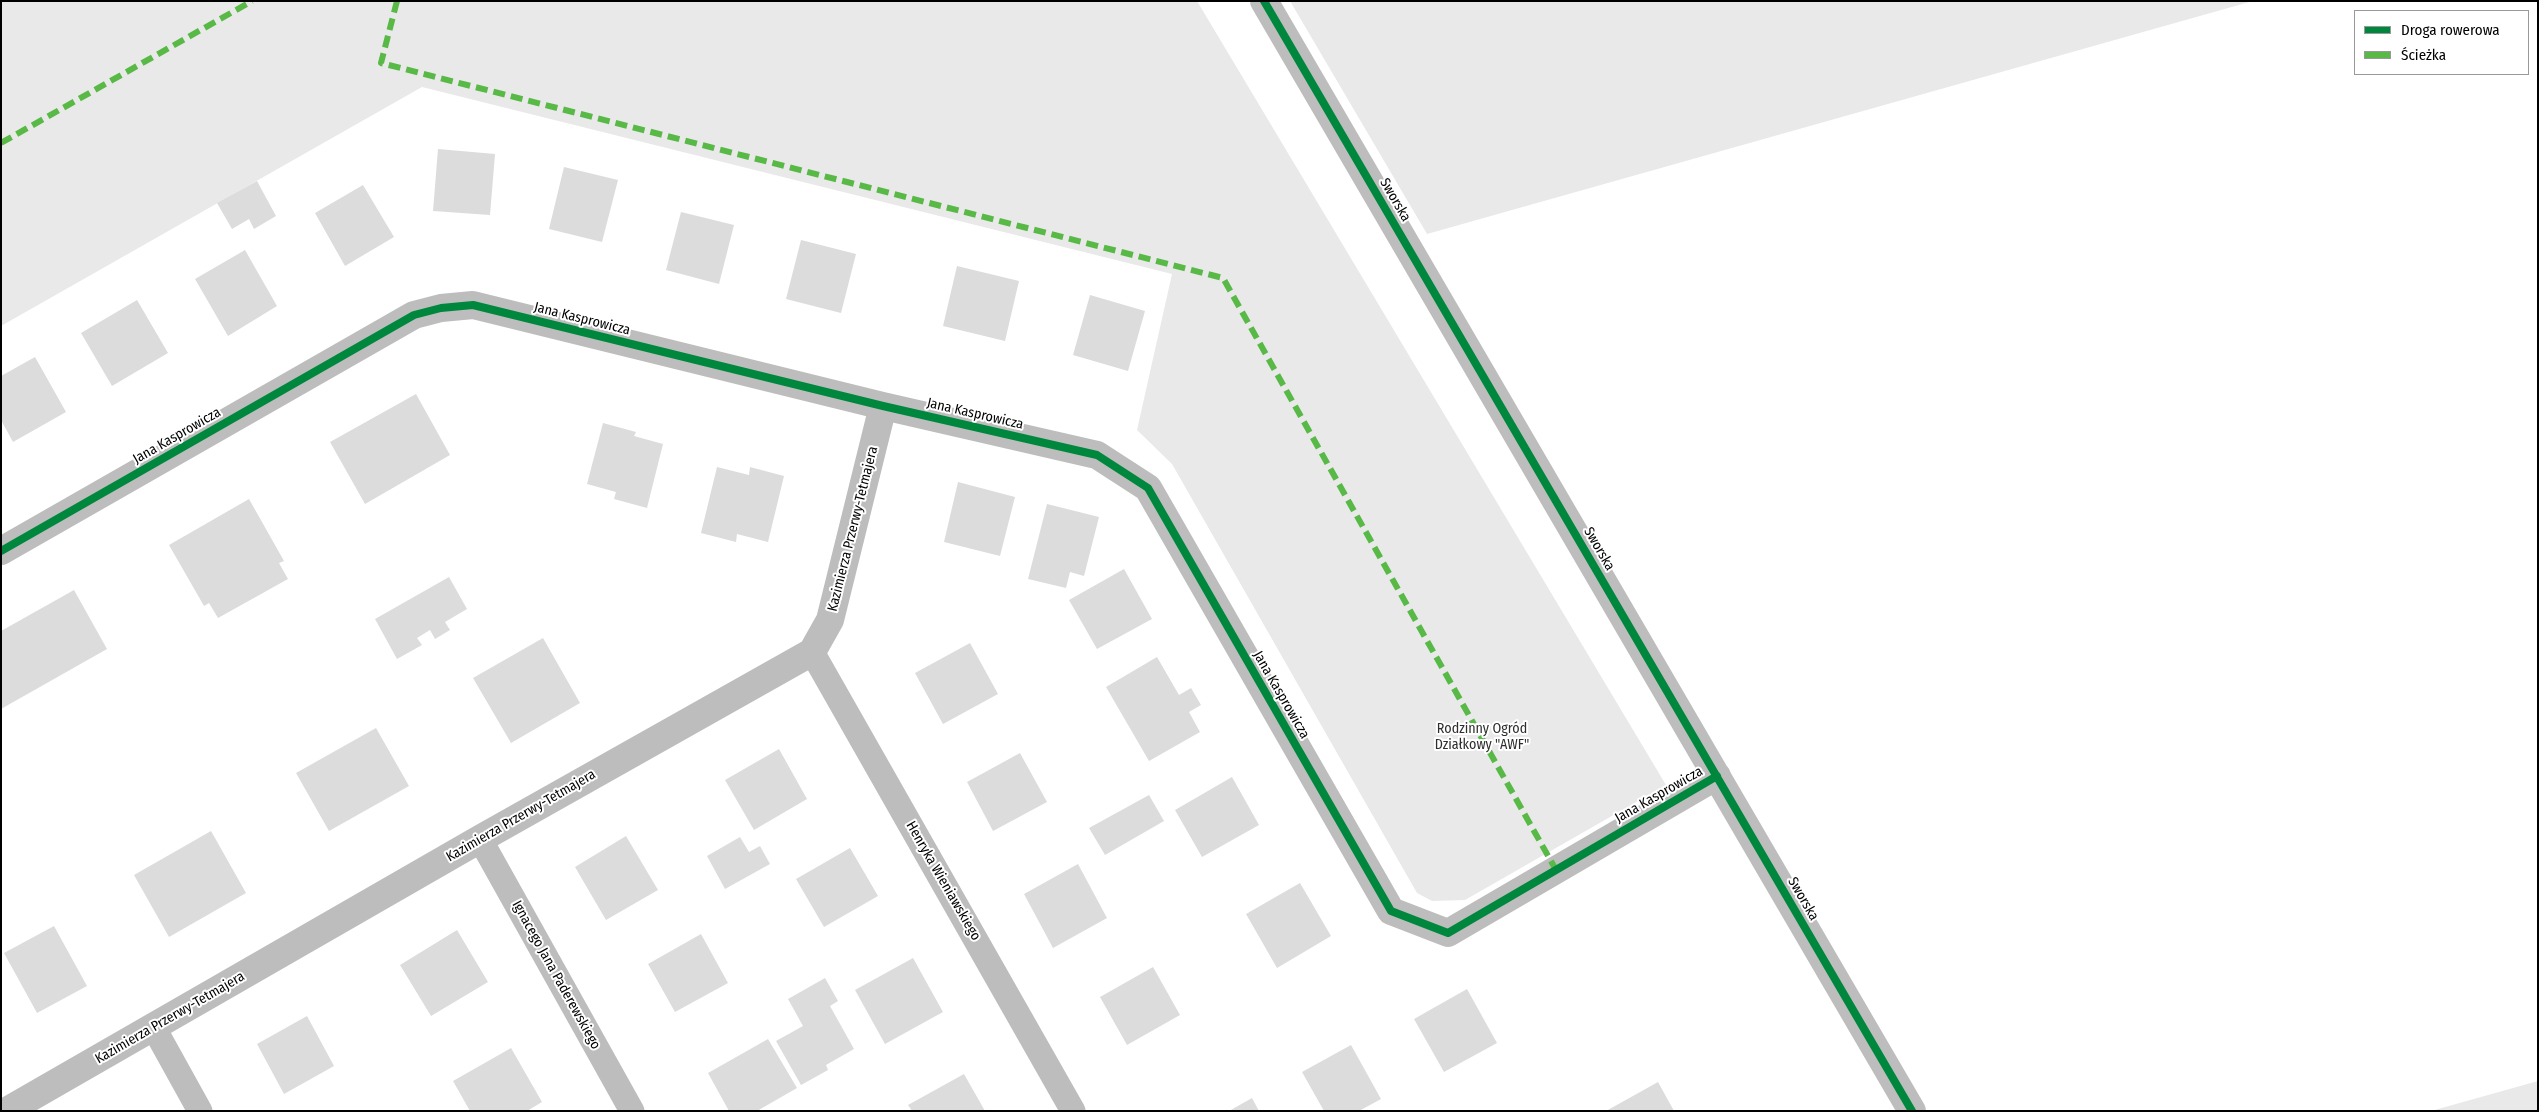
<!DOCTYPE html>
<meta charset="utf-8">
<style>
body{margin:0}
#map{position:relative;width:2539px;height:1112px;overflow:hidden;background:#fff;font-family:"Fira Sans Condensed",sans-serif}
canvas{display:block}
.frame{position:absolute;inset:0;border:2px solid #000;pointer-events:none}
.legend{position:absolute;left:2354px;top:10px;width:175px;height:65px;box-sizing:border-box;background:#fff;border:1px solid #999;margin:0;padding:6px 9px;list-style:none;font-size:15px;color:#000}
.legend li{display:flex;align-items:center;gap:10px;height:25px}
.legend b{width:25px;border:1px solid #999}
</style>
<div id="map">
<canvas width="2539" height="1112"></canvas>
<div class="frame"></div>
<ul class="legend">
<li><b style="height:6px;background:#00873e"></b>Droga rowerowa</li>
<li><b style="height:6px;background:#58b947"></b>Ścieżka</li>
</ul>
</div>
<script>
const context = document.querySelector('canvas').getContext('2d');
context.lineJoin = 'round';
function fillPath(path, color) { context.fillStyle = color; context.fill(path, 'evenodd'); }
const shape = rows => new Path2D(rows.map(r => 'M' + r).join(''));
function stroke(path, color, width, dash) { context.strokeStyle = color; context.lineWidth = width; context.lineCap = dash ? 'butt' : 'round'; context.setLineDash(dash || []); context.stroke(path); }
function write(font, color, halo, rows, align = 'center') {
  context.font = font + ' "Fira Sans Condensed",sans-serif'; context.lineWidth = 4; context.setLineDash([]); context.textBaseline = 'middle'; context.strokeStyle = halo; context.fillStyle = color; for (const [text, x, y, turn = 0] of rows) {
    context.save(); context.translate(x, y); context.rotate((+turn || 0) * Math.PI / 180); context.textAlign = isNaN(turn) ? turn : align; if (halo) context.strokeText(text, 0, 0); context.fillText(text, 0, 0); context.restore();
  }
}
fillPath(shape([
 [1,1,1197,1,1666,785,1465,900,1432,901,1417,893,1172,464,1137,430,1172,274,422,87,1,326],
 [1290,1,2253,1,1427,234],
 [2538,1081,2538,1111,2431,1111]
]), '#e9e9e9');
fillPath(shape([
 [438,149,495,154,490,215,433,211],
 [564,167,618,180,602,242,549,229],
 [257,181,276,216,254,229,249,219,232,229,217,203],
 [363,185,394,237,345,266,315,213],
 [681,212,734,225,719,284,666,270],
 [801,240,856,254,841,313,786,299],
 [245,250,277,306,228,336,195,279],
 [957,266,1019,281,1005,341,943,326],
 [1090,295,1145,311,1128,371,1073,355],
 [137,300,168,353,112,386,81,333],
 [35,357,66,412,13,442,1,420,1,376],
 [416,394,450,455,365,504,330,442],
 [603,423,636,432,634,436,663,444,647,508,614,499,616,492,587,484],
 [717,467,749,475,750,467,784,476,768,542,737,534,736,542,701,533],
 [958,482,1015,497,1000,556,944,542],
 [249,499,284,561,279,563,288,579,218,618,209,603,204,606,169,545],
 [1047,504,1099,517,1084,576,1070,572,1066,588,1028,579],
 [1124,569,1152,619,1097,649,1069,600],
 [449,577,467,609,445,622,450,630,435,639,430,630,417,638,422,645,397,659,375,619],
 [74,590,107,649,1,709,1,631],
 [543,638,580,703,511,743,473,678],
 [970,643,998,694,943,724,915,673],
 [1157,657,1179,695,1191,688,1201,705,1189,712,1200,732,1149,761,1106,687],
 [376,728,409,786,329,831,296,773],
 [779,749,807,799,754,830,725,780],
 [1020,753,1047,802,993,831,967,782],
 [1232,777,1259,825,1202,857,1175,810],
 [1149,795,1164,821,1105,855,1089,828],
 [211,831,246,893,169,937,134,875],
 [626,836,658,890,606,920,575,867],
 [740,837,749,852,760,846,770,864,725,889,707,856],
 [850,848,878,896,824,927,796,879],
 [1078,864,1107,918,1053,948,1024,894],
 [1300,883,1331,936,1277,968,1246,914],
 [54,926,87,986,37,1013,4,953],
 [457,930,488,982,431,1016,400,965],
 [701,934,728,983,675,1012,648,964],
 [913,958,943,1012,885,1044,855,990],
 [1153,967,1180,1015,1127,1045,1100,997],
 [825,978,838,1001,830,1006,854,1049,826,1065,828,1070,801,1085,776,1041,803,1026,788,999],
 [1467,989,1497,1043,1444,1072,1414,1019],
 [307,1016,334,1066,284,1094,257,1044],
 [768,1039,797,1088,757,1111,729,1111,708,1073],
 [1351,1045,1381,1099,1359,1111,1324,1111,1302,1072],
 [511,1048,542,1102,527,1111,470,1111,453,1081],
 [964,1074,985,1111,912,1111,908,1105],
 [1658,1082,1674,1111,1606,1111],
 [1252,1098,1259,1111,1229,1111]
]), '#dcdcdc');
stroke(shape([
 [812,652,1073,1111],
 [480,839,632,1111],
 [154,1028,200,1111]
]), '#bdbdbd', 25);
stroke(shape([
 [1264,1,1912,1111],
 [1,551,414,315,441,308,473,305,883,406,1097,455,1148,488,1391,911,1448,933,1717,776],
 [7,1111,480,839,812,652,830,620,883,406]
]), '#bdbdbd', 28);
stroke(shape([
 [397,1,381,63,1223,278,1556,870],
 [1,143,252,1]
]), '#58b947', 6, [12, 6]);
stroke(shape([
 [1264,1,1912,1111],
 [1,551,414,315,441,308,473,305,883,406,1097,455,1148,488,1391,911,1448,933,1717,776]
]), '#00873e', 8);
write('14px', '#000', '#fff', [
 ["Sworska",1395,200,60],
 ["Jana Kasprowicza",582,319,14],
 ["Jana Kasprowicza",975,414,13],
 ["Jana Kasprowicza",177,436,-30],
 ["Kazimierza Przerwy-Tetmajera",853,529,-76],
 ["Sworska",1599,549,60],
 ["Jana Kasprowicza",1281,695,60],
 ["Jana Kasprowicza",1659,795,-30],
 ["Kazimierza Przerwy-Tetmajera",521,816,-30],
 ["Henryka Wieniawskiego",943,881,60],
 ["Sworska",1803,899,60],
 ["Ignacego Jana Paderewskiego",556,975,61],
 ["Kazimierza Przerwy-Tetmajera",170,1018,-30]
]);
write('14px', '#2e2e2e', '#fff', [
 ["Rodzinny Ogród",1482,729],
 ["Działkowy \"AWF\"",1482,745]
]);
</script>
